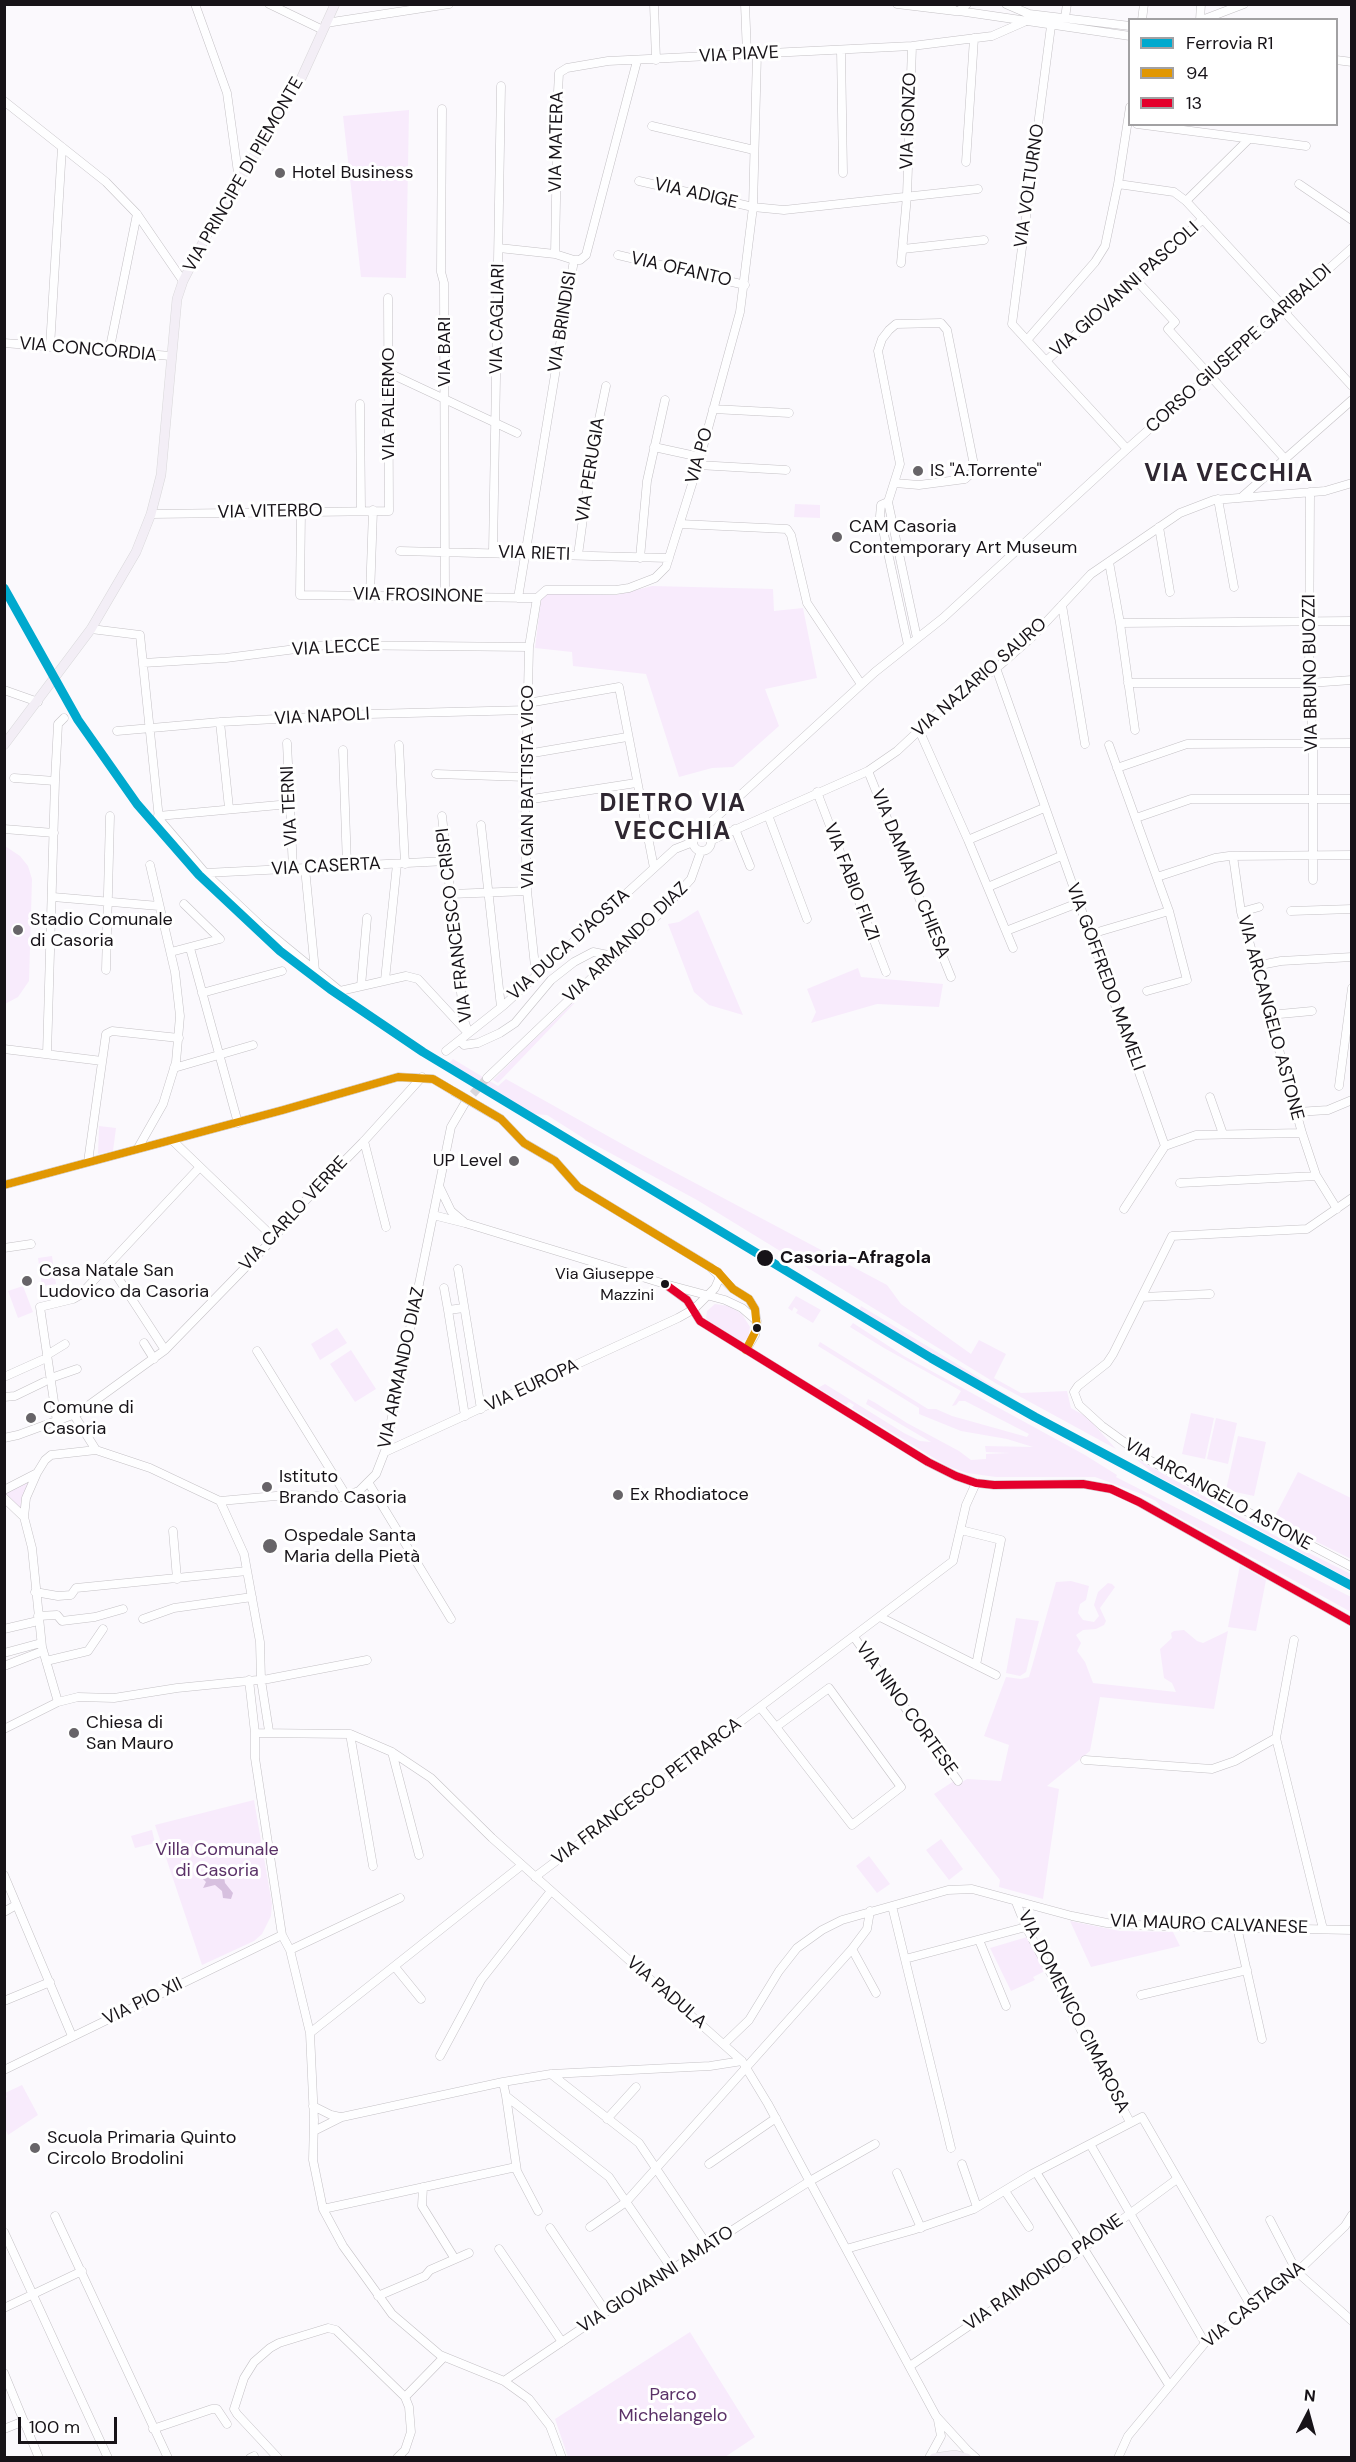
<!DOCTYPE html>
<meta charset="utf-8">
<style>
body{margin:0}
#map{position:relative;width:1356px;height:2462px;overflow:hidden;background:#fbf9fd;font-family:"DM Sans",sans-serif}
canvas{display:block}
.frame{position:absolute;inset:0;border:6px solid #171318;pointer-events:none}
.legend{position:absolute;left:1128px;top:18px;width:210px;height:108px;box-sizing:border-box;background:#fff;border:2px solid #a2a1a3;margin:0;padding:8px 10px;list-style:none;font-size:18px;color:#171318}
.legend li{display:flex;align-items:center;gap:12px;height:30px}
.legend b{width:30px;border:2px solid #a2a1a3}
.north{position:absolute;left:1278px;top:2384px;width:60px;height:60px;-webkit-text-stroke:4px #fff;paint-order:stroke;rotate:6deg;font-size:16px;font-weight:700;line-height:24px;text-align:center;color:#171318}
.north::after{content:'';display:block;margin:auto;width:21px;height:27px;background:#171318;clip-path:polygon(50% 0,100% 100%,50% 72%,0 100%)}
.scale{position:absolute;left:18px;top:2417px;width:99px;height:27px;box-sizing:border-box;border:3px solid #171318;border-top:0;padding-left:8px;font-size:18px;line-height:21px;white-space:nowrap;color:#171318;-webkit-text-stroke:4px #fff;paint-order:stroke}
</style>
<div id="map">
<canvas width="1356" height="2462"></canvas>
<div class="frame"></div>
<ul class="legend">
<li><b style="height:8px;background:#00a9ce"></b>Ferrovia R1</li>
<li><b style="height:8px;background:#e19702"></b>94</li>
<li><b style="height:8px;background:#e4002b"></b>13</li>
</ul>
<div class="north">N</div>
<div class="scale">100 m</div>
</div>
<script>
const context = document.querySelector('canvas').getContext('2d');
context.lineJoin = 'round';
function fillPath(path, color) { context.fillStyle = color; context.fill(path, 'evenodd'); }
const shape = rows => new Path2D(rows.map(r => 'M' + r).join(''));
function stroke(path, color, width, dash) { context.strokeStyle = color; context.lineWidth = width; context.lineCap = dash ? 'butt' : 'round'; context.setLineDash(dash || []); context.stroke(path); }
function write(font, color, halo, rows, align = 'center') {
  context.font = font + ' "DM Sans",sans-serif'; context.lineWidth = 6; context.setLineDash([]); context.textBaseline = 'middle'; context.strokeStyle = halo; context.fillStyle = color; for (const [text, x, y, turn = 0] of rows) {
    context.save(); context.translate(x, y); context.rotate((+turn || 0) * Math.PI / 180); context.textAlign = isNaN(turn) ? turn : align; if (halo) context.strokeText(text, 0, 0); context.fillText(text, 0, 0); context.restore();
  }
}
fillPath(shape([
 [409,110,406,278,361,277,343,116],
 [795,504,820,505,820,518,794,517],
 [652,586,773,589,774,611,803,608,817,678,765,689,779,726,733,767,712,768,679,777,646,674,573,666,572,652,535,648,541,599,546,593,616,595],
 [5,846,20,856,28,866,32,879,29,981,18,997,5,1004],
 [698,910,705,926,743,1015,709,1005,694,992,668,924,679,922],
 [858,968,861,977,943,984,939,1007,877,1004,811,1023,816,1012,807,989],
 [587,990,498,1083,493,1080,524,1049],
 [453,1059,498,1086,506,1079,631,1149,887,1285,901,1304,971,1354,979,1340,1006,1354,994,1378,1021,1393,1067,1391,1071,1408,1087,1417,1116,1449,997,1384,697,1200,588,1141,547,1115,533,1114,448,1064],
 [99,1126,116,1128,113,1151,98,1154],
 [52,1256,56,1284,42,1286,38,1258],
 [23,1286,33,1312,18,1318,8,1291],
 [796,1296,821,1310,813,1323,796,1313,798,1310,794,1307,792,1311,788,1308],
 [715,1304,729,1306,742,1314,750,1327,748,1339,741,1341,709,1321,706,1318,707,1311],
 [861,1306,957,1364,1022,1404,959,1371,858,1313],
 [853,1323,904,1356,1085,1455,1117,1475,1116,1477,1351,1597,1351,1612,1162,1508,1156,1501,1139,1493,1095,1477,996,1477,967,1473,947,1466,852,1408,854,1405,849,1402,846,1405,818,1388,825,1384,904,1433,920,1441,931,1442,866,1404,868,1399,874,1402,907,1423,959,1451,971,1460,986,1459,986,1454,1010,1453,986,1452,985,1446,1033,1447,1007,1439,961,1431,919,1414,919,1408,818,1346,820,1342,928,1409,936,1409,952,1416,1027,1437,1029,1434,965,1401,959,1401,956,1405,952,1406,961,1391,884,1348,850,1327],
 [337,1328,347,1343,320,1360,311,1344],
 [351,1350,376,1389,355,1402,330,1364],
 [1191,1413,1214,1418,1205,1459,1182,1454],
 [1216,1418,1237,1423,1228,1464,1207,1459],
 [1238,1436,1266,1442,1254,1496,1226,1490],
 [1135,1458,1283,1540,1351,1574,1351,1580,1193,1494,1156,1476],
 [1298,1472,1351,1498,1351,1559,1273,1520],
 [35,1475,22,1506,19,1509,4,1493],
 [1240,1565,1266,1580,1256,1631,1228,1627],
 [1071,1581,1089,1586,1086,1600,1080,1604,1078,1613,1083,1620,1094,1622,1099,1616,1094,1605,1098,1592,1108,1583,1112,1584,1115,1587,1100,1608,1106,1621,1104,1625,1096,1629,1083,1630,1076,1635,1081,1643,1077,1651,1085,1662,1093,1683,1176,1692,1172,1683,1164,1678,1160,1649,1172,1638,1171,1633,1174,1631,1184,1630,1197,1641,1203,1643,1228,1631,1214,1709,1100,1697,1090,1751,1047,1786,1059,1789,1043,1899,999,1887,1000,1880,996,1875,934,1794,954,1781,957,1785,967,1779,1001,1781,1009,1745,984,1736,1006,1677,1021,1679,1029,1677,1056,1582],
 [1016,1618,1039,1621,1026,1672,1020,1676,1006,1673],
 [254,1800,272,1904,271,1916,262,1934,254,1941,202,1965,155,1825],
 [152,1830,155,1843,135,1848,131,1836],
 [941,1839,963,1869,949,1880,926,1850],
 [869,1856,890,1884,877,1893,856,1866],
 [1070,1921,1120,1931,1173,1932,1180,1946,1091,1967],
 [1027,1937,1045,1971,1033,1977,1035,1980,1011,1991,990,1948],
 [22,2085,38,2115,8,2135,5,2128,5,2098,7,2097,5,2093],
 [690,2332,755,2437,725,2457,568,2457,555,2419]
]), '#f8ebfc');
fillPath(shape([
 [216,1868,223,1870,225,1883,233,1893,231,1899,223,1898,222,1891,215,1885,203,1888,206,1882,201,1877,211,1876]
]), '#d7c0df');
stroke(shape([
 [465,1103,487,1078]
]), '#d9d6db', 8, [8, 4]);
const minor = shape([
 [195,4,227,93,239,180],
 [269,4,323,30],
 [654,4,656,60],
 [745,4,747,54],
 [897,4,955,11],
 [948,4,955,11,959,11,967,4],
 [1006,4,1029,14,1130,26],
 [959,11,1130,36],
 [1065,18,1067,4],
 [1142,20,1144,4],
 [1200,20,1201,4],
 [1202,20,1244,4],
 [326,23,449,4],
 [1051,26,1012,324,1127,449],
 [841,50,843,173],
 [1336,60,1352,62],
 [4,101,106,182,137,214,183,281],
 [442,109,441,272,444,283,445,596],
 [1137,124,1306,146],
 [652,126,754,150],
 [966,162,974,38],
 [639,181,753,207,784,210,978,189],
 [1118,184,1174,192,1186,201,1285,308,1288,316,1352,386],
 [1299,184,1352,220],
 [1186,201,1249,139],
 [499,248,555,254,574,260],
 [903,249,984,240],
 [555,254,558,92,559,73,567,68,608,61,912,46,992,36,1024,22],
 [618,255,745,285],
 [901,263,907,196,912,46],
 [1136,280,1175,322,1168,329,1285,459],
 [1027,340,1095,262,1105,246,1118,184,1130,107],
 [4,343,171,356],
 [50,347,62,147],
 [109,352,137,214],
 [1046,361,1203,219],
 [389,373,517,433],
 [360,404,361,510],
 [713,409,789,413],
 [654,447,700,457],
 [698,465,786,470],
 [895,483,919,485,965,479,975,470,947,330,941,323,896,324,889,330,882,339,878,351,900,464,888,502,917,638],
 [1310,492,1309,685,1313,743,1313,880],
 [1243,496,1352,400],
 [1218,499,1234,587],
 [888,502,881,505,880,516,908,645],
 [301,511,300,595,537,598],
 [151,514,389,511,388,298],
 [680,524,787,529,791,535,807,603,861,684],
 [1159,527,1170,592],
 [400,551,669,558],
 [493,552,501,86],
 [578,555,592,453,606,386],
 [640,558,647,481,665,400],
 [1109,562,1120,623,1135,730],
 [370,596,373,510],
 [518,598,574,260,580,260,586,255,637,61],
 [537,598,546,590,616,590,629,588,655,578,666,567,698,465,740,312,753,207,757,54],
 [1062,605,1085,744],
 [1120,623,1352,621],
 [91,629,140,635,159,819,207,875,262,927,340,991,406,976,418,979,468,1033],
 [143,663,226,658,327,645,529,647],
 [996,668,1165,1146],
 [1128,683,1309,683,1352,680],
 [4,690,38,702],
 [528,703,619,687,654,868],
 [220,722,229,808],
 [919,730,968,840,1013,948],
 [117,731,220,722,369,714,528,710],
 [287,743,293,869],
 [399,745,405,864],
 [1109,745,1169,911,1187,980,1147,991],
 [343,750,347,866],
 [527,754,627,737],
 [1117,768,1187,744,1352,743],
 [868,771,951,977],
 [436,774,526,777],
 [14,778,55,781],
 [817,792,886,972],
 [526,800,636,783],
 [768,815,807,919],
 [158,816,290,804],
 [442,816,464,1020,468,1032],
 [1136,818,1191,799,1352,799],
 [481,825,501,1007],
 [4,829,54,833],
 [735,829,750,866],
 [703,832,710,823,875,672,943,618,1127,449,1352,248],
 '693 842a9 9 0 1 1 18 0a9 9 0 1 1-18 0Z',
 [712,840,868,771,897,751,942,709,1000,665,1033,636,1091,574,1180,513,1214,500,1325,491,1352,483],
 [968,840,1044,808],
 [1233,856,1241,912,1302,1133,1316,1175,1337,1209],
 [305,868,315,971],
 [205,873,447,861],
 [1157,877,1215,858,1229,856,1352,855],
 [988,887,1061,856],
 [451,894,527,891],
 [53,897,159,906],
 [1291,911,1352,909],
 [1241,912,1259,907],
 [1006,931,1078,903],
 [1101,931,1169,911],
 [190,948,238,1123],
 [171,952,220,939,184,904],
 [1255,966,1281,961,1352,957],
 [106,970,110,816],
 [536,976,527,891,525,825,529,647,537,598],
 [385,980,397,864],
 [361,986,367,918],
 [202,993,282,971],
 [1269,1015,1312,1011],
 [460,1041,464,1045,478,1043,500,1033,515,1023,551,980,574,962,593,952,613,956],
 [4,1049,102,1061],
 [446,1051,504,1005,675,849,693,842],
 [47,1054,55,781,58,724,64,718],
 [174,1068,253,1045],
 [487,1078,663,910,691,879,701,851],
 [1339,1086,1352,988],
 [1210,1097,1223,1134],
 [482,1108,501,1119,524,1143,555,1161,578,1187,710,1267,733,1289,749,1299,755,1309,757,1326,755,1335,746,1350],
 [1297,1112,1328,1110,1352,1100],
 [172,1140,274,1238],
 [364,1141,386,1227],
 [1165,1146,1196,1135,1302,1133],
 [138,1148,163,1104,176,1062,180,1016,175,972,150,865],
 [88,1162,106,1034,112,1031,179,1038],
 [1180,1183,1316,1176],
 [4,1185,283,1110,398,1077,433,1079,453,1091],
 [439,1186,451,1211,464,1222],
 [1352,1198,1307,1229,1172,1236,1113,1354,1107,1363,1078,1386,1074,1392,1079,1405,1102,1426,1149,1460,1352,1567],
 [1124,1209,1165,1146],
 [433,1215,465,1223,665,1284,725,1300,742,1308,757,1321],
 [4,1248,31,1244],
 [109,1264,165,1350],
 [458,1269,481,1409],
 [665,1284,687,1300,700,1321,928,1462,956,1476,976,1483,994,1485,1083,1484,1111,1489,1139,1502,1352,1622],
 [444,1288,448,1310],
 [1142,1297,1210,1294],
 [464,1308,448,1310,465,1416],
 [144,1343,154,1359],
 [257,1351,346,1495],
 [47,1355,65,1344],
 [4,1377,42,1360],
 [51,1378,77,1369],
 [4,1397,15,1396,44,1382],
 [74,1415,96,1450,150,1468,220,1501],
 [57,1422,40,1307,73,1299,80,1295,199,1168],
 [4,1438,18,1435,78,1413,165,1350,274,1238,298,1208,364,1141,422,1077],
 [385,1452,678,1318,694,1309,715,1288,719,1279,718,1272],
 [37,1473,45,1460,51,1455,96,1450],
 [368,1482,451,1619],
 [4,1490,37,1473,26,1498,24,1517,4,1498],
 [220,1501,287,1495,341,1497,359,1491,376,1474,385,1451,451,1127,465,1103],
 [220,1501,244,1554,260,1642,261,1680,269,1731],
 [24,1517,32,1548,42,1647,58,1702],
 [961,1530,1001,1540,976,1665],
 [173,1531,177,1579],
 [35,1592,58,1596,71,1595,76,1588,247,1571],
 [38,1616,57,1615,62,1621,95,1617,123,1609],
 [880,1617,996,1675],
 [143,1619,174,1608,252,1597],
 [4,1629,38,1621],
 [854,1637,958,1781],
 [4,1653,41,1643],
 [46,1661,88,1651,103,1629],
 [4,1666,43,1651],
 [249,1680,255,1733,255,1758,282,1935,290,1950,310,2033,314,2120,313,2160,323,2209,343,2246,392,2314,440,2355,504,2381,529,2399,550,2426,562,2458],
 [760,1707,776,1727,852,1825,901,1787,829,1688,776,1727],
 [4,1729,58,1702,78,1697,114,1698,177,1688,268,1679,367,1660],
 [255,1733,350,1734,392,1752,431,1778,492,1838,742,2061,768,2104,936,2416,968,2451,976,2458],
 [350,1734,373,1866],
 [1276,1738,1294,1640],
 [392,1752,419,1855],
 [1085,1760,1212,1769,1235,1761,1276,1738,1323,1929],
 [4,1875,72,2036],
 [535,1877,953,1561,966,1505,976,1483],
 [1016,1902,1026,1927,1130,2122],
 [892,1906,951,2148],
 [4,1912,16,1905],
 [1237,1927,1262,2039],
 [979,1940,1006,2006],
 [852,1949,876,1993],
 [290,1950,400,1898],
 [905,1959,1026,1927],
 [395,1967,421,1999],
 [1141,1995,1247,1970],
 [4,2001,50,1982],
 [310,2033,522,1865],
 [724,2044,749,2020,779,1971,797,1948,822,1930,842,1920,948,1890,972,1889,1072,1916,1107,1923,1154,1926,1352,1930],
 [440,2056,481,1980,551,1891],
 [4,2070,282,1935],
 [551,2074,639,2143,708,2246],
 [503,2082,506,2096,609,2177,672,2269],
 [506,2096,517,2171,538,2211],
 [313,2106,331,2115,340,2117],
 [607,2119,636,2087],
 [314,2131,342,2117,503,2082,551,2074,710,2066,742,2061],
 [1090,2144,1205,2343],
 [709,2164,776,2118],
 [962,2164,977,2207],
 [1036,2172,1169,2385],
 [897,2173,921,2228],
 [423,2187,422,2206,455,2259],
 [1005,2191,1029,2227],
 [323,2209,516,2167],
 [55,2216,168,2458],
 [1270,2220,1297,2272,1352,2321],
 [590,2227,626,2202,852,1949,867,1929,870,1911],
 [550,2228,606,2312],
 [4,2232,108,2458],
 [499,2249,562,2342],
 [846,2249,913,2230,974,2209,1032,2174,1142,2117,1251,2306],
 [378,2296,425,2276,430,2270,469,2253],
 [4,2308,82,2271],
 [910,2366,1082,2249,1177,2179],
 [4,2373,39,2458],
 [504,2381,606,2312,748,2220,810,2181,875,2144],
 [405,2397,444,2357],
 [4,2429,24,2421],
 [153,2429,212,2409,217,2409,227,2424],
 [250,2458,254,2456],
 [278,2458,237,2414,234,2409,244,2378,254,2362,270,2348,279,2343,328,2328,336,2330,405,2397,409,2407,411,2432,405,2450,397,2458],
 [929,2458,941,2436,938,2420],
 [1118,2458,1128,2436,1205,2343,1297,2272,1345,2226,1352,2215]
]);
const major = shape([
 [4,745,91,629,136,552,151,514,161,475,177,299,183,281,214,221,300,81,335,4],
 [934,2458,955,2455,967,2458]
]);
stroke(minor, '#c4c1c5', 9);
stroke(major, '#d8d7d9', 10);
stroke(minor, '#fefeff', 8);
stroke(major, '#f3eef6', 9);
const minorBridge = shape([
 [453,1091,482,1108]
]);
stroke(minorBridge, '#c4c1c5', 9, []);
stroke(minorBridge, '#fefeff', 8);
stroke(shape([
 [4,1185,283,1110,398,1077,433,1079,501,1119,524,1143,555,1161,578,1187,718,1272,733,1289,749,1299,755,1309,757,1328,746,1350]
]), '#e19702', 8);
stroke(shape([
 [665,1284,687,1300,700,1321,928,1462,956,1476,976,1483,994,1485,1083,1484,1111,1489,1139,1502,1352,1622]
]), '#e4002b', 8);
stroke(shape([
 [4,588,78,720,137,804,199,875,280,951,330,989,423,1052,931,1358,1035,1417,1352,1586]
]), '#00a9ce', 9);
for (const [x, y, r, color] of [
 [280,173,6,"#676468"],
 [918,471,6,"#676468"],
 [837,537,6,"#676468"],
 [18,930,6,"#676468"],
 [514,1161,6,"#676468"],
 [765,1258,9,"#171318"],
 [27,1281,6,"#676468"],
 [665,1284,5,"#171318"],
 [757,1328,5,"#171318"],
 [31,1418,6,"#676468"],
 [267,1487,6,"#676468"],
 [618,1495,6,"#676468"],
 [270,1546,8,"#676468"],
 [74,1733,6,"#676468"],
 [35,2148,6,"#676468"]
]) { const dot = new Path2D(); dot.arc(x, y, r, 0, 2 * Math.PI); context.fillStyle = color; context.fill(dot); stroke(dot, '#fff', 2); }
write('16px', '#171318', '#fff', [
 ["Via Giuseppe",654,1275],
 ["Mazzini",654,1296]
], 'right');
write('18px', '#171318', '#fff', [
 ["VIA PIAVE",739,55,-3],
 ["VIA ISONZO",909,121,-88],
 ["VIA MATERA",557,142,-89],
 ["VIA PRINCIPE DI PIEMONTE",244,175,-60],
 ["VIA VOLTURNO",1030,186,-82],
 ["VIA ADIGE",696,194,13],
 ["VIA OFANTO",681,270,13],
 ["VIA GIOVANNI PASCOLI",1125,290,-42],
 ["VIA CAGLIARI",498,319,-89],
 ["VIA BRINDISI",563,322,-81],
 ["CORSO GIUSEPPE GARIBALDI",1239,349,-42],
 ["VIA CONCORDIA",88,350,5],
 ["VIA BARI",445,352,-90],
 ["VIA PALERMO",389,404,-90],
 ["VIA PO",700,456,-74],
 ["VIA PERUGIA",591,470,-81],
 ["VIA VITERBO",270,512,-1],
 ["VIA RIETI",534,554,2],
 ["VIA FROSINONE",418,596,1],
 ["VIA LECCE",336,648,-3],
 ["VIA BRUNO BUOZZI",1311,673,-91],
 ["VIA NAZARIO SAURO",980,678,-41],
 ["VIA NAPOLI",322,717,-3],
 ["VIA GIAN BATTISTA VICO",528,787,-90],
 ["VIA TERNI",290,806,-93],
 ["VIA CASERTA",326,867,-3],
 ["VIA DAMIANO CHIESA",910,874,68],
 ["VIA FABIO FILZI",851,882,69],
 ["VIA FRANCESCO CRISPI",455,925,-97],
 ["VIA ARMANDO DIAZ",626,943,-44],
 ["VIA DUCA D'AOSTA",569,945,-42],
 ["VIA GOFFREDO MAMELI",1105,977,70],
 ["VIA ARCANGELO ASTONE",1270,1018,75],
 ["VIA CARLO VERRE",294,1214,-47],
 ["VIA ARMANDO DIAZ",402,1368,-78],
 ["VIA EUROPA",532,1386,-25],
 ["VIA ARCANGELO ASTONE",1218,1495,29],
 ["VIA NINO CORTESE",906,1709,54],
 ["VIA FRANCESCO PETRARCA",647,1792,-37],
 ["VIA MAURO CALVANESE",1209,1925,2],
 ["VIA PADULA",666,1993,41],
 ["VIA PIO XII",143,2002,-26],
 ["VIA DOMENICO CIMAROSA",1073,2012,63],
 ["VIA RAIMONDO PAONE",1044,2273,-35],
 ["VIA GIOVANNI AMATO",656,2280,-33],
 ["VIA CASTAGNA",1254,2305,-39]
]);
write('18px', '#171318', '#fff', [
 ["Hotel Business",292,173],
 ["IS \"A.Torrente\"",930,471],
 ["CAM Casoria",849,527],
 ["Contemporary Art Museum",849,548],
 ["Stadio Comunale",30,920],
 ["di Casoria",30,941],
 ["UP Level",502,1161,"right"],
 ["Casa Natale San",39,1271],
 ["Ludovico da Casoria",39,1292],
 ["Comune di",43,1408],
 ["Casoria",43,1429],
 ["Istituto",279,1477],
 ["Brando Casoria",279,1498],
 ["Ex Rhodiatoce",630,1495],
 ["Ospedale Santa",284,1536],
 ["Maria della Pietà",284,1557],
 ["Chiesa di",86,1723],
 ["San Mauro",86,1744],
 ["Scuola Primaria Quinto",47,2138],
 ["Circolo Brodolini",47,2159]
], 'left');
write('bold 18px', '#171318', '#fff', [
 ["Casoria-Afragola",780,1258]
], 'left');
write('18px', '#5a3167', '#fff', [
 ["Villa Comunale",217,1850],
 ["di Casoria",217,1871],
 ["Parco",673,2395],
 ["Michelangelo",673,2416]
]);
context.letterSpacing = '1.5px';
write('bold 24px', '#2f2731', '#fff', [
 ["VIA VECCHIA",1229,475],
 ["DIETRO VIA",673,805],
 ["VECCHIA",673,833]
]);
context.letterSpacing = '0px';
</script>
